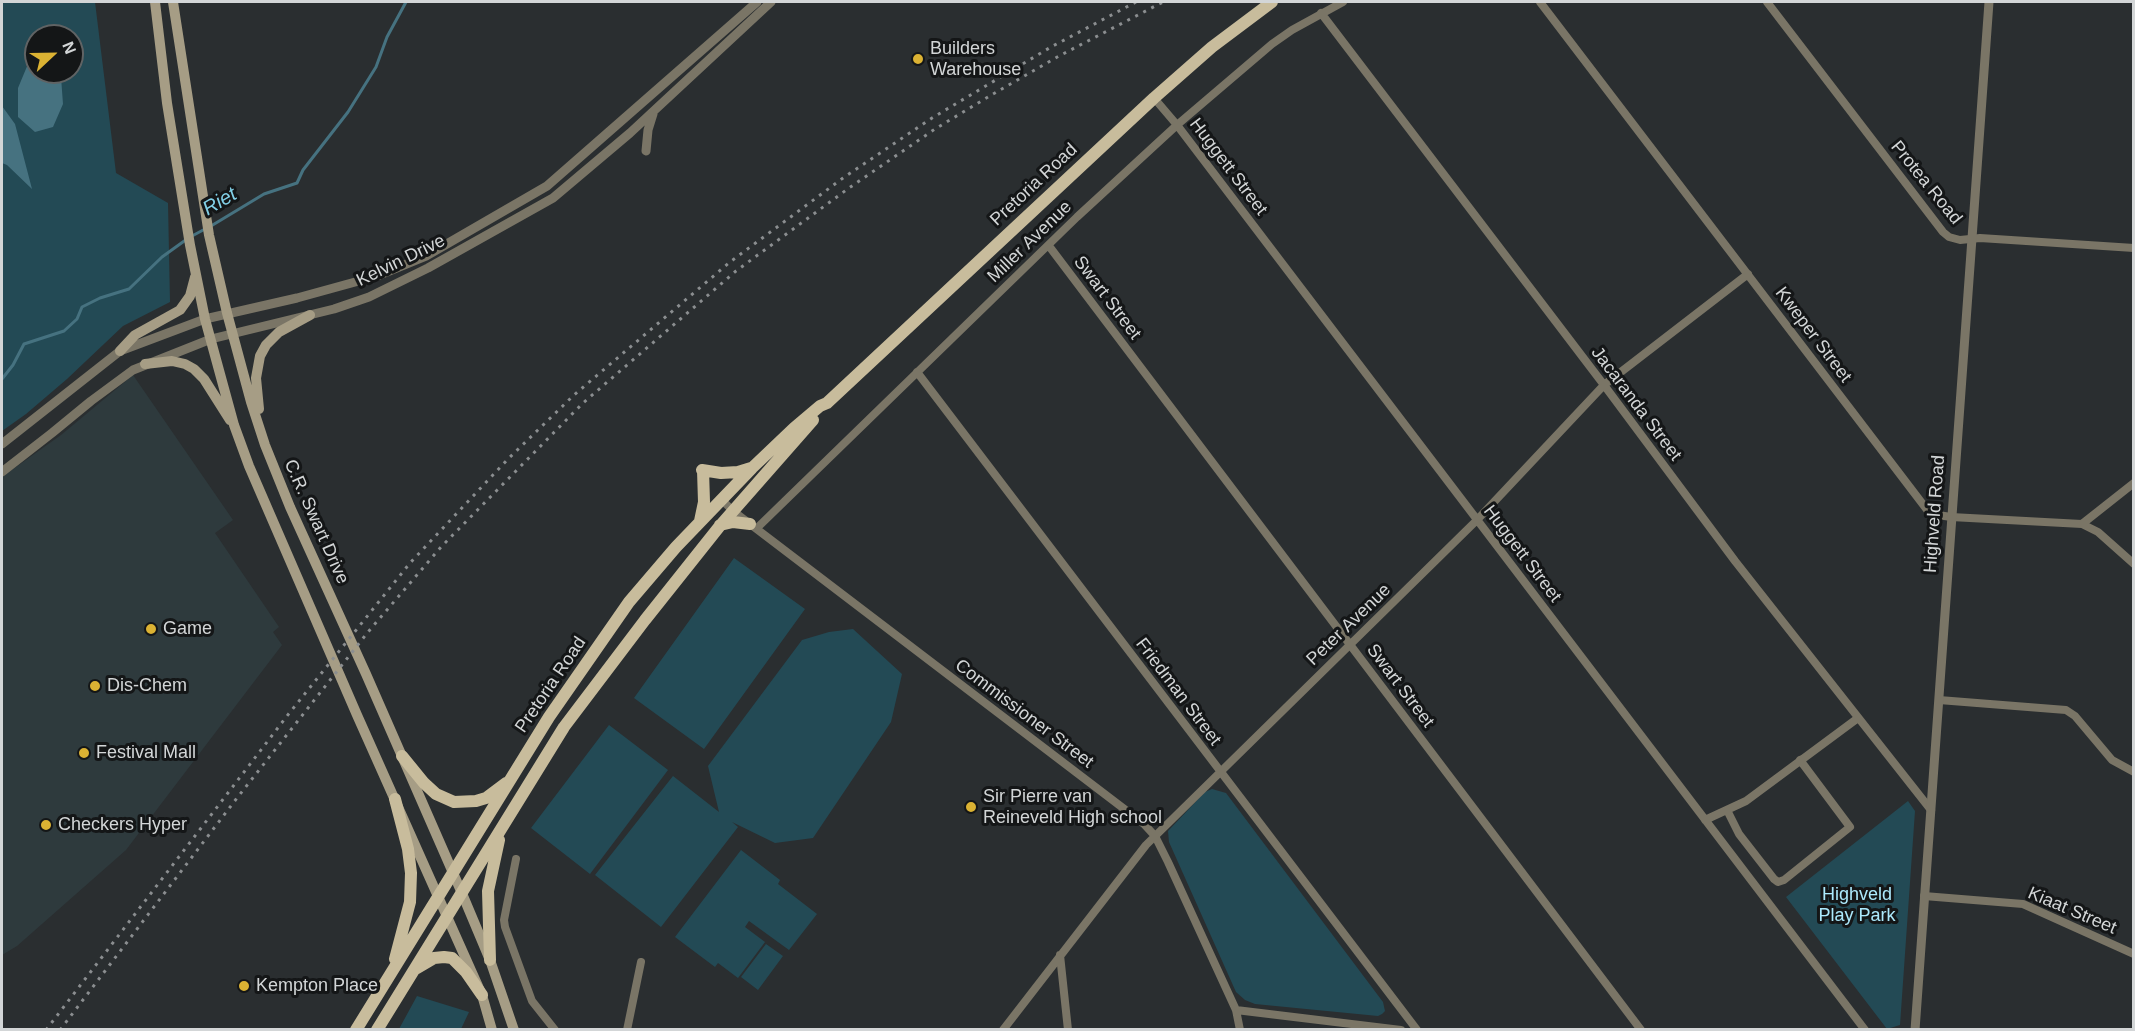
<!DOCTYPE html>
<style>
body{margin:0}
#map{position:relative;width:2135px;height:1031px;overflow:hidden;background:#2a2e30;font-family:Arial,sans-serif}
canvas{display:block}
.frame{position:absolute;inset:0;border:3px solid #d3d6d7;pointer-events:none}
.north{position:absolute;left:24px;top:24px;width:60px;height:60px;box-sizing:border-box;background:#141617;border:2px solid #606364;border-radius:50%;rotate:68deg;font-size:16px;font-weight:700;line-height:24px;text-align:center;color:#d3d6d7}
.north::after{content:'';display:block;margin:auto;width:21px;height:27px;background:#dbb233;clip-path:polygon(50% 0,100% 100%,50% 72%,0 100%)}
</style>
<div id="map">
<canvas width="2135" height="1031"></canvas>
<div class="frame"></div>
<div class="north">N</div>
</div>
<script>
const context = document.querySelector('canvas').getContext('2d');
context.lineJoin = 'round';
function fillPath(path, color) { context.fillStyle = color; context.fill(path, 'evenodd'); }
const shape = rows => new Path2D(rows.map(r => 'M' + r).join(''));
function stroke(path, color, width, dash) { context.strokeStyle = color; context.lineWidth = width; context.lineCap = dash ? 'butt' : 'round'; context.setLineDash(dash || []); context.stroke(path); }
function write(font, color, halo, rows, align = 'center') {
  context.font = font + ' Arial,sans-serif'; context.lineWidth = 6; context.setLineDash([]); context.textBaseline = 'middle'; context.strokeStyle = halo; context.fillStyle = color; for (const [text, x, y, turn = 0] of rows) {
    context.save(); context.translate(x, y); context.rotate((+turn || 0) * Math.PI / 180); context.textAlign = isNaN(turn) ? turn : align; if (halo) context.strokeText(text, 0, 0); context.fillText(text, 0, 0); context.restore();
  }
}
fillPath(shape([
 [133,375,233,520,215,533,279,627,273,632,282,645,126,850,17,946,2,955,2,477,61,435]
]), '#2e3a3d');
fillPath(shape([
 [2,2,95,2,116,173,168,203,170,302,123,326,67,379,26,414,2,431],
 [36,36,72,36,72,72,36,72],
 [734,558,805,609,704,749,634,698],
 [853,629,902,674,891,722,813,838,775,843,732,822,738,827,661,927,595,875,673,776,719,812,708,766,802,640,829,632],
 [609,725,668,770,590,874,531,828],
 [1212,789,1226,793,1383,1002,1385,1011,1382,1014,1378,1016,1255,1004,1245,1000,1236,992,1169,842,1168,831,1205,792],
 [1908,801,1915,811,1900,1025,1887,1029,1786,897],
 [741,850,780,880,778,884,817,914,789,950,749,921,745,927,765,942,738,978,718,963,715,967,675,937],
 [766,944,783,956,758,990,741,977],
 [417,996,469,1012,461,1029,399,1029]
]), '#234a55');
fillPath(shape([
 [36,62,36,72,55,72,61,77,63,104,53,127,35,132,18,117,18,88,28,64],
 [2,106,15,124,32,189,7,165,2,163]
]), '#467280');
stroke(shape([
 [211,226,264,194,297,183,303,170,348,112,376,67,387,37,406,2],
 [192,236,205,229],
 [2,379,13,365,24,344,64,331,77,319,82,307,100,298,129,289,162,257,187,239]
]), '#467280', 3);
stroke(shape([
 [1540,2,1928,511,1938,515,1951,517,2082,524,2098,532,2134,564],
 [1767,2,1943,232,1949,237,1960,240,1980,238,2134,248],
 [1321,13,1604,385,1735,561,1931,810],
 [1154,98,1177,125,1865,1030],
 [1049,246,1641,1030],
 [917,372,1417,1030],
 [722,500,733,511,1144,824,1155,836,1168,862,1236,1010,1240,1030],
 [2082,524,2134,483],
 [757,528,1077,217,1177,125,1272,44,1292,30,1343,2],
 [1939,700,2066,710,2075,716,2112,760,2134,772],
 [1727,810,1739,834,1774,879,1778,882,1784,880,1850,827,1800,760],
 [1705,820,1746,801,1858,718],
 [516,859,504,920,505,927,532,1001,555,1030],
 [1924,896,2023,904,2134,954],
 [1060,955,1068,1030],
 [1236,1010,1401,1030],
 [627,1030,641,962],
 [1003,1030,1146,845,1477,520,1604,385,1748,274]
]), '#7a7566', 8);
stroke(shape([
 [646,151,648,130,653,114],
 [2,444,120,351,205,319,297,298,377,276,426,256,547,186,757,2],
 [2,472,52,433,91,401,133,370,211,339,334,309,369,297,428,268,553,198,630,133,771,2],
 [1915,1030,1989,2]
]), '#7a7566', 9);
stroke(shape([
 [155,2,167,103,190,245,205,319,234,425,249,466,357,715,482,995,492,1030],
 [173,2,209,235,227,313,251,402,265,445,290,507,366,674,461,891,490,960,514,1030],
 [120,351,135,335,180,310,190,296,195,277],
 [145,364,172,361,185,364,194,369,204,379,230,420],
 [259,409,256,378,260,356,266,345,279,332,310,315]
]), '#a69d85', 10);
stroke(shape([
 [702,470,721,473,738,472,751,468],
 [700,521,704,502,703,470],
 [720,525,733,522,750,524],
 [402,756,424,783,436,794,454,802,476,801,486,798,506,783],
 [395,799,408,849,411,873,410,902,395,959],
 [490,960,488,891,499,840],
 [417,968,434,958,444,957,452,958,466,972,482,995],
 [356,1030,549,717,629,602,676,547,752,468,794,428,820,406,827,403,1154,98,1212,47,1272,2],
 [377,1030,564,727,645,620,719,527,813,420]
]), '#c8bc9c', 12);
stroke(shape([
 [46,1030,287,716,410,563,508,459,574,395,730,262,843,178,932,118,989,84,1051,47,1136,2],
 [60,1030,237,798,368,632,441,547,583,403,736,271,849,188,935,129,993,94,1059,56,1163,2]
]), '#8b8e90', 3, [3, 6]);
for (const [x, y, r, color] of [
 [918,59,6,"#dbb233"],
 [151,629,6,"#dbb233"],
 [95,686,6,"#dbb233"],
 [84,753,6,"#dbb233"],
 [971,807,6,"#dbb233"],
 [46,825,6,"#dbb233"],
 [244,986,6,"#dbb233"]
]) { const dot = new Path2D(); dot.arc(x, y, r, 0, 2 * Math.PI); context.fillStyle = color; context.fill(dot); stroke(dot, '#141617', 2); }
write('18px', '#d3d6d7', '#141617', [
 ["Builders",930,49],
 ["Warehouse",930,70],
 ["Game",163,629],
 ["Dis-Chem",107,686],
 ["Festival Mall",96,753],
 ["Sir Pierre van",983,797],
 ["Reineveld High school",983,818],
 ["Checkers Hyper",58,825],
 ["Kempton Place",256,986]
], 'left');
write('18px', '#d3d6d7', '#141617', [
 ["Huggett Street",1228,167,53],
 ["Protea Road",1926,183,51],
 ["Pretoria Road",1034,185,-43],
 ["Miller Avenue",1030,242,-44],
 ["Kelvin Drive",401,261,-26],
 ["Swart Street",1107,298,53],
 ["Kweper Street",1813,335,53],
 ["Jacaranda Street",1636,404,53],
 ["Highveld Road",1935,514,-86],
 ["C.R. Swart Drive",316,522,66],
 ["Huggett Street",1522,554,53],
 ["Peter Avenue",1349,625,-44],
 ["Pretoria Road",551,685,-56],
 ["Swart Street",1400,686,53],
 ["Friedman Street",1178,692,53],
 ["Commissioner Street",1024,714,37],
 ["Kiaat Street",2072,911,23]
]);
write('18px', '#ace9fc', '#141617', [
 ["Highveld",1857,895],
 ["Play Park",1857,916]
]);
write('italic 20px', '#82d0e7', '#141617', [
 ["Riet",220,202,-30]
]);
</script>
